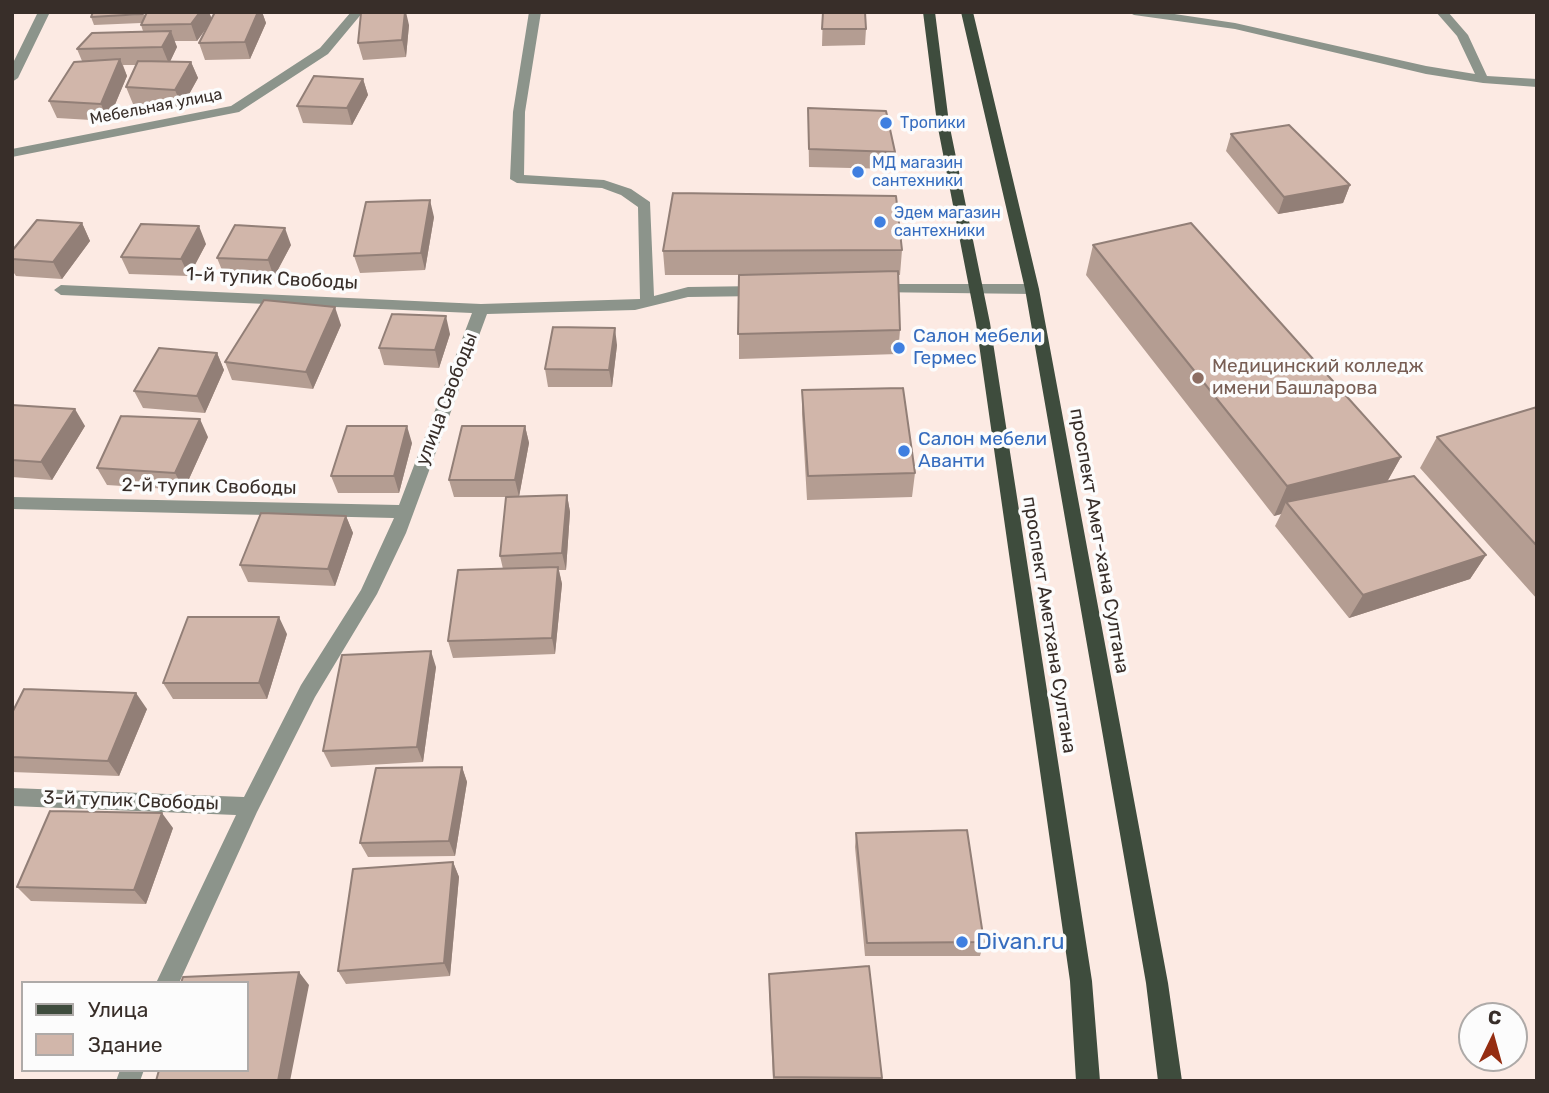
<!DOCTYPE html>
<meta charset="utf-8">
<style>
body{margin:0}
#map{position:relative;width:1549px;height:1093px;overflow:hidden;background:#fceae3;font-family:Rubik,sans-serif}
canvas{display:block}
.frame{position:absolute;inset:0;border:14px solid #382e29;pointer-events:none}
.legend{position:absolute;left:21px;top:981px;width:228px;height:91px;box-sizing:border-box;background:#fcfcfc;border:2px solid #aeaaa8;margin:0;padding:9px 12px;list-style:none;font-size:21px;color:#382e29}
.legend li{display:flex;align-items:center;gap:14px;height:35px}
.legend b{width:35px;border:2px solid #aeaaa8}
.north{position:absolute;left:1458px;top:1002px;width:70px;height:70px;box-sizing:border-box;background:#fcfcfc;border:2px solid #aeaaa8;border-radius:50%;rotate:5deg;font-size:19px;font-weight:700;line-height:28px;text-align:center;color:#382e29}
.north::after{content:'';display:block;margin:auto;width:24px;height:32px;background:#952d11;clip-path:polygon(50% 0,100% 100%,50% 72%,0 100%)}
</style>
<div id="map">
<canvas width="1549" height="1093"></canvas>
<div class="frame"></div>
<ul class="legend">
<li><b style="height:9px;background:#3e4c3d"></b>Улица</li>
<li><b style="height:19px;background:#d1b6aa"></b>Здание</li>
</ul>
<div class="north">С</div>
</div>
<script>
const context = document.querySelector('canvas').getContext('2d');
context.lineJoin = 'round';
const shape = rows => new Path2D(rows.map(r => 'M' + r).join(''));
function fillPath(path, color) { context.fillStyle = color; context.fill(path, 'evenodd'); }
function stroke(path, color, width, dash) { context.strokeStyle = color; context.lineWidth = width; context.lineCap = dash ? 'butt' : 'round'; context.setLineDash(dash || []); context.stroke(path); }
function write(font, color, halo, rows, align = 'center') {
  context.font = font + ' Rubik,sans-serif'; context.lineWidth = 7; context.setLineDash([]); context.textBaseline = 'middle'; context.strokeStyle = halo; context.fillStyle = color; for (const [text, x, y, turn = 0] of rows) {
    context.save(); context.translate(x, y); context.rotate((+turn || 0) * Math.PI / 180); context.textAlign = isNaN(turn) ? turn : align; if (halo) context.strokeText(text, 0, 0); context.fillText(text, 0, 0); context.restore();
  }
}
fillPath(shape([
 [38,12,50,12,18,78,12,82,12,65,38,12],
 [351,12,363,12,328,54,239,112,12,157,12,149,231,106,320,48,351,12],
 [529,12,541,12,525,112,524,175,604,180,631,189,650,202,654,296,688,287,760,286,767,291,760,296,688,297,635,310,487,314,406,533,377,594,315,697,257,812,179,983,156,983,236,815,12,806,12,788,244,797,301,685,361,590,394,518,12,509,12,497,399,505,472,313,61,295,54,290,61,285,481,304,640,299,638,207,621,195,602,188,517,183,510,179,513,112,529,12],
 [1128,12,1161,12,1235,23,1426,66,1475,74,1457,36,1436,12,1448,12,1468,35,1487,76,1537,79,1537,87,1483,83,1426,74,1235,29,1134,15,1128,12],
 [875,284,1032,284,1039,289,1032,294,870,292,868,289,875,284],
 [120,1070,144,1070,140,1081,116,1081,120,1070]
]), '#8c948b');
fillPath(shape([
 [923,12,935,12,949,123,990,323,1092,981,1100,1081,1076,1081,1070,981,976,323,937,123,923,12],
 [961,12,973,12,1039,289,1168,983,1182,1081,1158,1081,1146,983,1025,289,961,12]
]), '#3e4c3d');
fillPath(shape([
 [209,12,212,19,215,12,262,12,266,23,250,59,205,60,199,43,208,26,197,41,174,41,177,47,170,61,191,62,198,78,182,107,133,104,126,87,137,65,123,65,127,76,108,121,57,118,49,101,82,61,77,49,143,31,141,25,141,23,94,25,91,17],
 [823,12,866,29,865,45,822,46],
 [409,25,406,57,363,60,358,43],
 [363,79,368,95,352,125,303,123,297,106],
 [808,108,895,152,893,169,809,167],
 [1231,134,1350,185,1343,203,1278,214,1226,151],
 [434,217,425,270,360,273,354,256],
 [82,223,90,241,62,279,16,276,12,270,12,251],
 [206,244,189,276,129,274,121,257],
 [291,245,274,277,224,275,217,258],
 [1093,245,1401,457,1387,482,1486,555,1470,579,1349,618,1275,526,1281,514,1274,516,1086,275],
 [902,250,900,275,898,275,900,330,898,354,739,359,739,275,665,275,663,251],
 [341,325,313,389,232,380,225,362],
 [450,334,439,368,384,365,379,348],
 [617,345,612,387,548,387,545,369],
 [217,353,224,370,205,413,143,408,134,391],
 [802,390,915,473,912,497,807,500,802,414],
 [12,405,85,426,52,480,12,477],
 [1537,407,1537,599,1420,468,1437,437],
 [525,426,529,443,519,496,567,495,570,512,566,570,559,570,562,584,555,654,453,658,448,641,503,569,500,556,506,497,454,497,449,480],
 [208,437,184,490,107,485,97,468],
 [412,443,399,493,338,493,331,476],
 [346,516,353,533,335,586,248,582,240,565],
 [287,634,267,699,173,699,163,683],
 [436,667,423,762,331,767,323,751],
 [147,709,119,776,12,772,12,713],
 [462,767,467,782,455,856,368,857,360,843],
 [173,828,146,904,31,901,17,887],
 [856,833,984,942,980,956,865,956,855,847],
 [453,862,459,877,450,976,346,984,338,971],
 [769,987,882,1078,881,1081,773,1081]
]), '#b49d92');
fillPath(shape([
 [200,12,209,12,212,20,197,41,191,24],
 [258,12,262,12,266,23,250,59,245,42],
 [405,12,406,12,409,25,406,57,402,40],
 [171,31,177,47,169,64,162,47],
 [120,59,127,76,108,121,101,104],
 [191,62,198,78,182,107,175,90],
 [363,79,368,95,352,125,347,108],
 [1350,185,1343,203,1278,214,1284,197],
 [430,200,434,217,425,270,421,253],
 [82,223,90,241,62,279,53,262],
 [199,226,206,244,189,276,181,259],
 [285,228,291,245,274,277,268,260],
 [335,307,341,325,313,389,306,372],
 [446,316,450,334,439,368,435,350],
 [615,328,617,345,612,387,609,370],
 [217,353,224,370,205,413,197,396],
 [75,409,85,426,52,480,41,462],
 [200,419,208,437,184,490,175,473],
 [407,426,412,443,399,493,394,476],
 [525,426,529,443,519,497,515,480],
 [1401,457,1384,487,1286,502,1281,514,1274,516,1287,486],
 [567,495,570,512,566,570,562,553],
 [346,516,353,533,335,586,328,569],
 [1486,555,1470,579,1349,618,1363,595],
 [558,567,562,584,555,654,552,638],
 [279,617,287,634,267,699,259,683],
 [431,651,436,667,423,762,417,747],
 [136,693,147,709,119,776,108,761],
 [462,767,467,782,455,856,449,841],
 [162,813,173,828,146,904,134,890],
 [453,862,459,877,450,976,444,963],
 [299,972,309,985,290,1081,278,1081]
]), '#927f77');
const building = shape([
 [93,12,143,12,143,14,91,17,93,12],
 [147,12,200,12,191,24,141,25,147,12],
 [215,12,258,12,245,42,199,43,215,12],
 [367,12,405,12,402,40,358,43,361,13,367,12],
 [823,12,865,12,866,29,822,29,823,12],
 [171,31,162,47,77,49,92,33,171,31],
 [120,59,101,104,49,101,74,62,120,59],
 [138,61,191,62,175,90,126,87,138,61],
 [314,76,363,79,347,108,297,106,314,76],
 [808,108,886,111,895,152,809,149,808,108],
 [1289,125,1350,185,1284,197,1231,134,1289,125],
 [673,193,896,196,902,250,663,251,673,193],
 [430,200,421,253,354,256,366,202,430,200],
 [37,220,82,223,53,262,12,259,12,251,37,220],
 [1191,223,1401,457,1287,486,1093,245,1191,223],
 [141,224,199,226,181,259,121,257,141,224],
 [235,225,285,228,268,260,217,258,235,225],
 [898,271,900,330,738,334,739,275,898,271],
 [264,300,335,307,306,372,225,362,264,300],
 [392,314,446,316,435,350,379,348,392,314],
 [553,327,615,328,609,370,545,369,553,327],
 [159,348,217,353,197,396,134,391,159,348],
 [903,388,915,473,808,476,802,390,903,388],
 [12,405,75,409,41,462,12,460,12,405],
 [1537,407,1537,546,1437,437,1537,407],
 [121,416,200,419,175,473,97,468,121,416],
 [347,426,407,426,394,476,331,476,347,426],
 [462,426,525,426,515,480,449,480,462,426],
 [1414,476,1486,555,1363,595,1286,502,1414,476],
 [567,495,562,553,500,556,506,497,567,495],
 [261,513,346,516,328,569,240,565,261,513],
 [558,567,552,638,448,641,458,570,558,567],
 [188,617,279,617,259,683,163,683,188,617],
 [431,651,417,747,323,751,342,655,431,651],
 [24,689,136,693,108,761,12,757,12,713,24,689],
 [462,767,449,841,360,843,376,768,462,767],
 [50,811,162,813,134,890,17,887,50,811],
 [967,830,984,942,867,943,856,833,967,830],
 [453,862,444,963,338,971,353,869,453,862],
 [869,966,882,1078,774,1077,769,974,869,966],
 [299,972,278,1081,156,1081,159,1070,247,1070,247,983,181,983,183,977,299,972]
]);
fillPath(building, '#d1b6aa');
stroke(building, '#927f77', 2);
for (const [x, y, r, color] of [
 [886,123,7,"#3f7fe0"],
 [858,172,7,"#3f7fe0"],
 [880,222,7,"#3f7fe0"],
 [899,348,7,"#3f7fe0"],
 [1198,378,7,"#8d6e63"],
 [904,451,7,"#3f7fe0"],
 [962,942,7,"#3f7fe0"]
]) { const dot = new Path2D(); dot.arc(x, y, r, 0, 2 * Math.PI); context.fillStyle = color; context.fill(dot); stroke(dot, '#fcfcfc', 2.5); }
write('16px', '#382e29', '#fcfcfc', [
 ["Мебельная улица",156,107,-11]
]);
write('16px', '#366cbe', '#fcfcfc', [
 ["Тропики",900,123],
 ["МД магазин",872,163],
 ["сантехники",872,181],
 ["Эдем магазин",894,213],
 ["сантехники",894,231]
], 'left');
write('19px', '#382e29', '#fcfcfc', [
 ["1-й тупик Свободы",272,279,3],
 ["улица Свободы",447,399,-69],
 ["2-й тупик Свободы",209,487,1],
 ["проспект Амет-хана Султана",1099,541,80],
 ["проспект Аметхана Султана",1049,625,81],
 ["3-й тупик Свободы",131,801,2]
]);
write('19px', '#366cbe', '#fcfcfc', [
 ["Салон мебели",913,337],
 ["Гермес",913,359],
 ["Салон мебели",918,440],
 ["Аванти",918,462]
], 'left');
write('19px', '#785e54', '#fcfcfc', [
 ["Медицинский колледж",1212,367],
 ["имени Башларова",1212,389]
], 'left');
write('23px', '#366cbe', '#fcfcfc', [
 ["Divan.ru",976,942]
], 'left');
</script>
